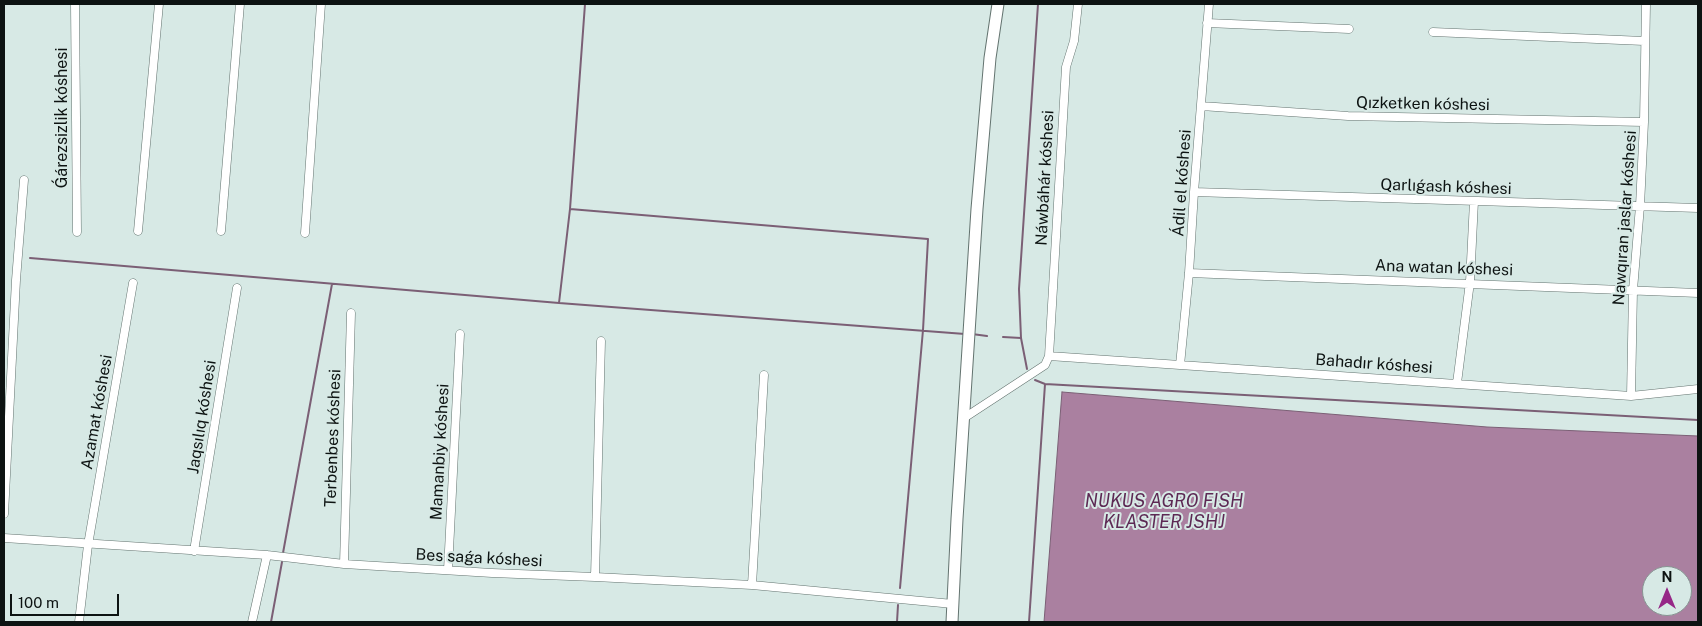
<!DOCTYPE html>
<meta charset="utf-8">
<style>
body{margin:0}
#map{position:relative;width:1702px;height:626px;overflow:hidden;background:#d7e9e5;font-family:"Public Sans",sans-serif}
canvas{display:block}
.frame{position:absolute;inset:0;border:5px solid #0d1312;pointer-events:none}
.north{position:absolute;left:1642px;top:566px;width:50px;height:50px;box-sizing:border-box;background:#d7e9e5;border:1px solid #869391;border-radius:50%;rotate:0deg;font-size:14px;font-weight:700;line-height:20px;text-align:center;color:#0d1312}
.north::after{content:'';display:block;margin:auto;width:18px;height:22px;background:#962787;clip-path:polygon(50% 0,100% 100%,50% 72%,0 100%)}
.scale{position:absolute;left:10px;top:594px;width:109px;height:22px;box-sizing:border-box;border:2px solid #0d1312;border-top:0;padding-left:6px;font-size:15px;line-height:18px;white-space:nowrap;color:#0d1312;-webkit-text-stroke:4px #d7e9e5;paint-order:stroke}
</style>
<div id="map">
<canvas width="1702" height="626"></canvas>
<div class="frame"></div>
<div class="north">N</div>
<div class="scale">100 m</div>
</div>
<script>
const context = document.querySelector('canvas').getContext('2d');
context.lineJoin = 'round';
function fillPath(path, color) { context.fillStyle = color; context.fill(path, 'evenodd'); }
const shape = rows => new Path2D(rows.map(r => 'M' + r).join(''));
function stroke(path, color, width, dash) { context.strokeStyle = color; context.lineWidth = width; context.lineCap = dash ? 'butt' : 'round'; context.setLineDash(dash || []); context.stroke(path); }
function write(font, color, halo, rows, align = 'center') {
  context.font = font + ' "Public Sans",sans-serif'; context.lineWidth = 4; context.setLineDash([]); context.textBaseline = 'middle'; context.strokeStyle = halo; context.fillStyle = color; for (const [text, x, y, turn = 0] of rows) {
    context.save(); context.translate(x, y); context.rotate((+turn || 0) * Math.PI / 180); context.textAlign = isNaN(turn) ? turn : align; if (halo) context.strokeText(text, 0, 0); context.fillText(text, 0, 0); context.restore();
  }
}
const water = shape([
 [1062,392,1487,427,1698,436,1698,622,1044,622,1062,392],
 [1652,576,1682,576,1682,606,1652,606,1652,576]
]);
fillPath(water, '#aa80a0');
stroke(water, '#7b5f75', 1);
stroke(shape([
 [585,4,570,209,928,239,923,330,900,588],
 [30,258,559,303,965,334],
 [559,303,570,209],
 [972,334,987,336],
 [1003,337,1021,338,1019,289,1038,4],
 [1021,338,1027,369],
 [1035,380,1045,384,1698,420],
 [283,553,332,284],
 [271,622,282,562],
 [897,622,898,605],
 [1029,622,1045,384]
]), '#7b5f75', 2);
const minor = shape([
 [75,4,77,232],
 [1207,23,1349,29],
 [1433,32,1644,41],
 [1201,106,1348,116,1644,122],
 [1194,192,1698,208],
 [138,231,159,4],
 [221,231,240,4],
 [305,233,321,4],
 [1189,273,1698,293],
 [1049,356,1631,396,1698,389],
 [1180,365,1189,273,1194,192,1209,4],
 [1457,383,1470,282,1474,201],
 [1631,396,1633,290,1640,206,1644,122,1646,4],
 [964,418,1045,365,1049,356,1066,67,1074,41,1078,4],
 [4,514,16,280,24,180],
 [4,538,267,555,344,564,492,573,595,577,752,585,953,604],
 [194,551,237,288],
 [344,564,351,313],
 [448,570,460,334],
 [595,577,601,341],
 [752,585,764,375],
 [79,622,88,545,133,283],
 [252,622,267,555]
]);
const secondary = shape([
 [952,622,957,519,977,209,990,58,998,4]
]);
stroke(minor, '#63736f', 9);
stroke(secondary, '#63736f', 13);
stroke(minor, '#fff', 8);
stroke(secondary, '#fff', 11);
write('16px', '#0d1312', '#d7e9e5', [
 ["Qızketken kóshesi",1423,104,1],
 ["Ǵárezsizlik kóshesi",62,118,-90],
 ["Náwbáhár kóshesi",1045,178,-87],
 ["Ádil el kóshesi",1182,183,-86],
 ["Qarlıǵash kóshesi",1446,187,2],
 ["Nawqıran jaslar kóshesi",1625,218,-86],
 ["Ana watan kóshesi",1444,268,2],
 ["Bahadır kóshesi",1374,364,4],
 ["Azamat kóshesi",97,412,-80],
 ["Jaqsılıq kóshesi",202,417,-81],
 ["Terbenbes kóshesi",333,438,-88],
 ["Mamanbiy kóshesi",440,452,-87],
 ["Bes saǵa kóshesi",479,558,3]
]);
write('italic 18px', '#5d2954', '#d7e9e5', [
 ["NUKUS AGRO FISH",1164,501],
 ["KLASTER JSHJ",1164,522]
]);
</script>
